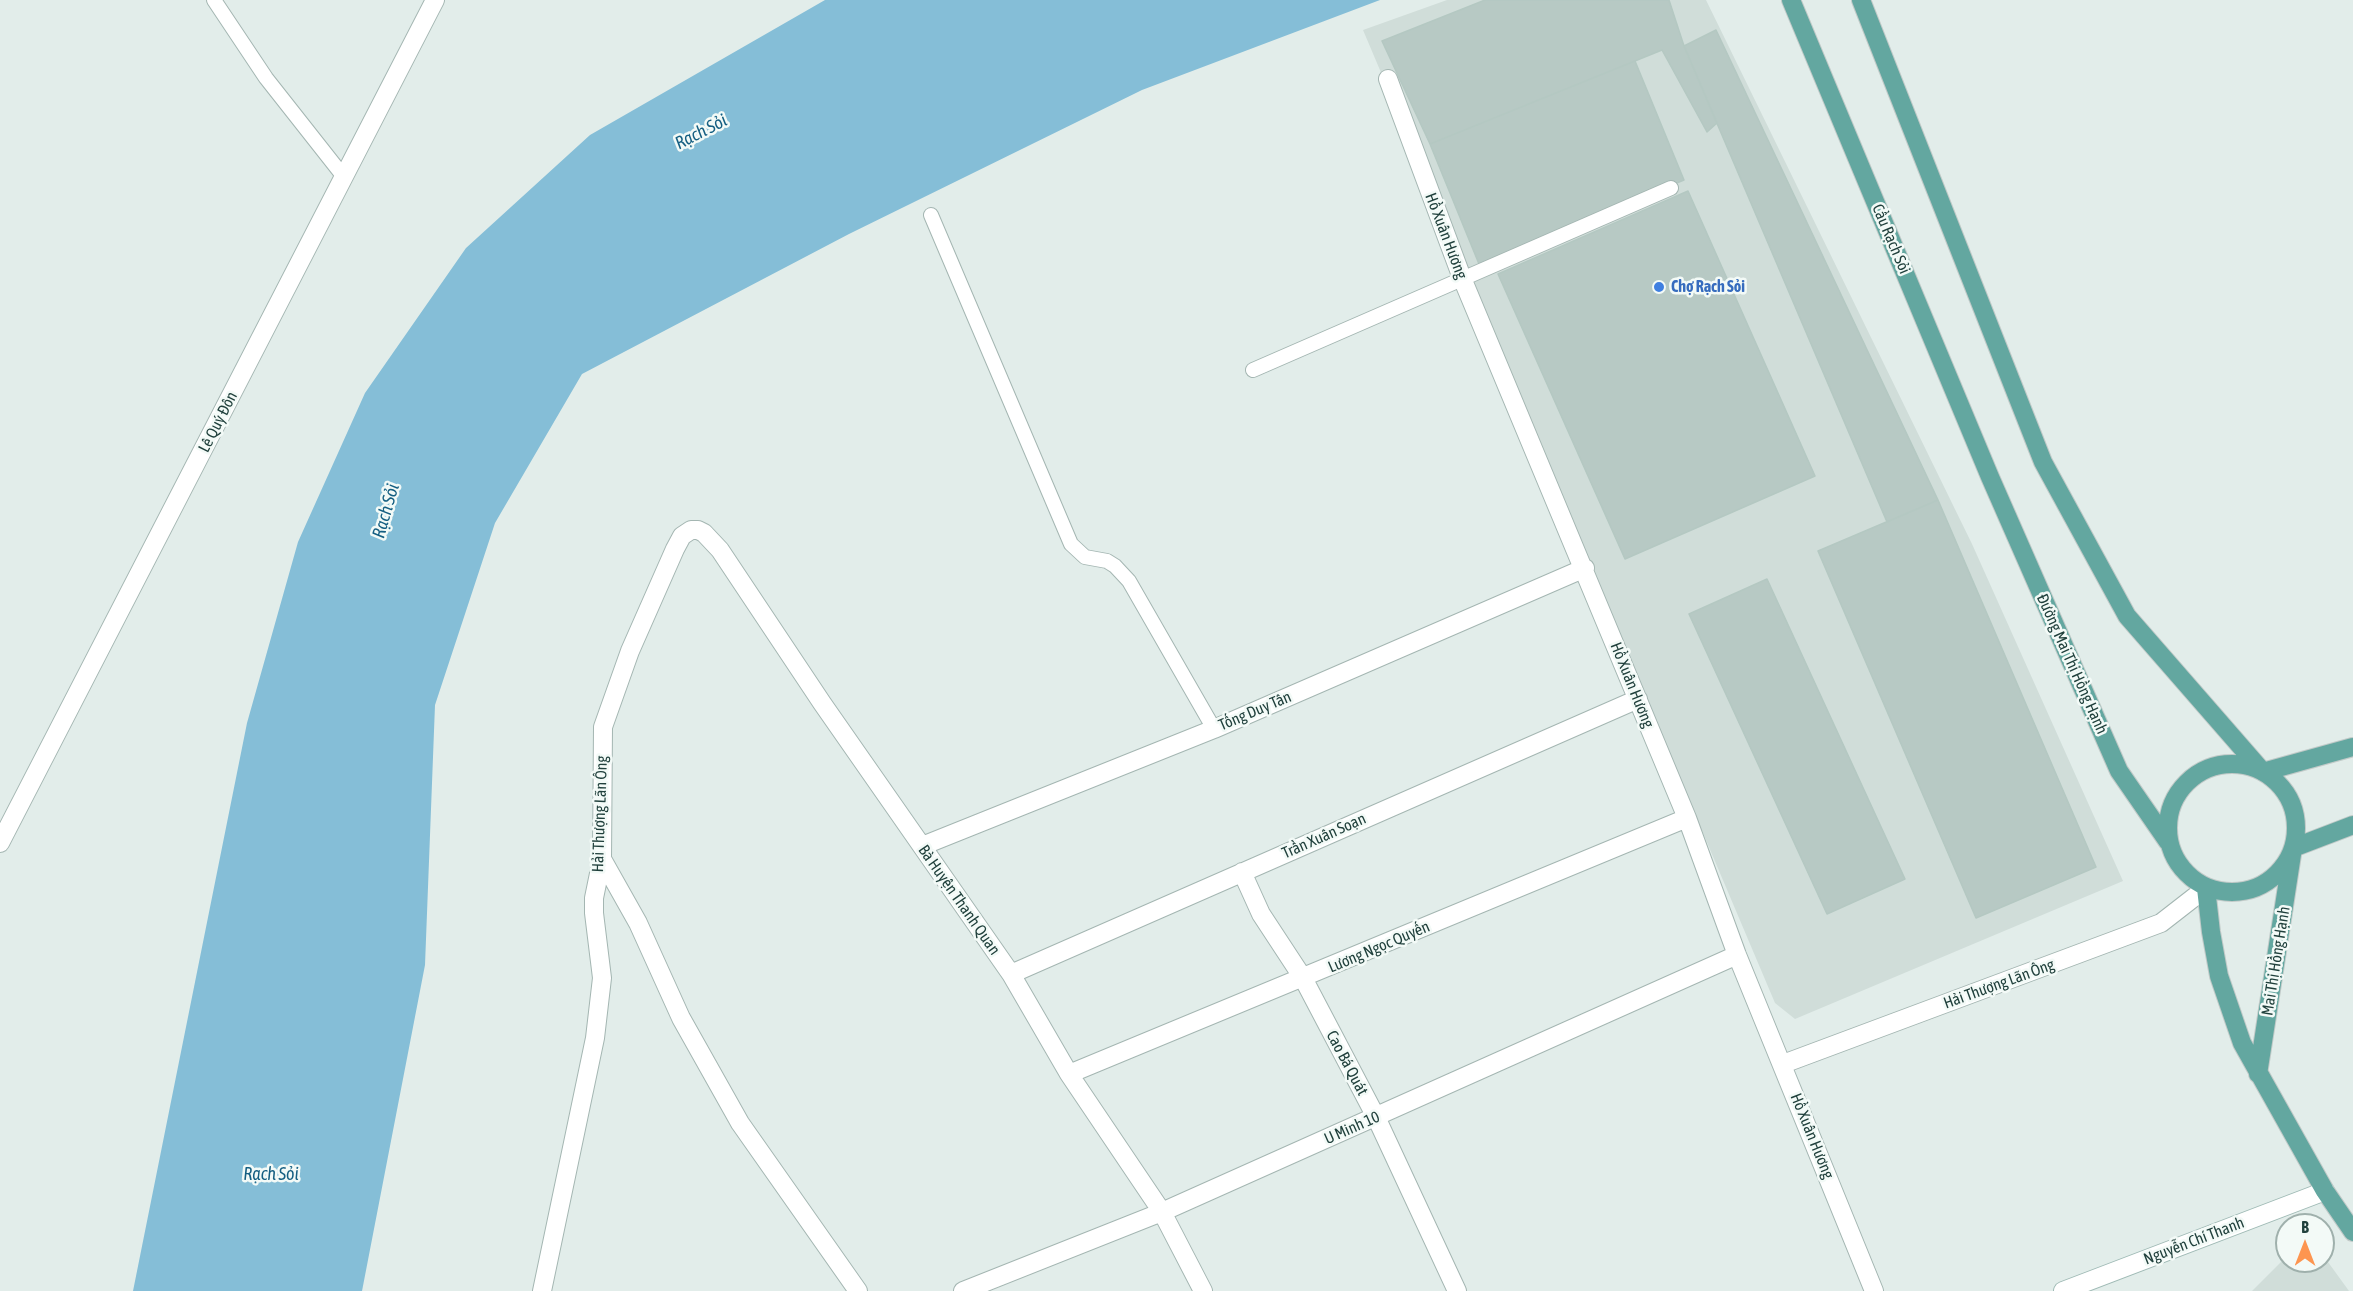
<!DOCTYPE html>
<meta charset="utf-8">
<style>
body{margin:0}
#map{position:relative;width:2353px;height:1291px;overflow:hidden;background:#e2edea;font-family:"Asap Condensed",sans-serif}
canvas{display:block}
.north{position:absolute;left:2275px;top:1213px;width:60px;height:60px;box-sizing:border-box;background:#f3faf7;border:2px solid #9fb0ac;border-radius:50%;rotate:0deg;font-size:16px;font-weight:700;line-height:24px;text-align:center;color:#20403c}
.north::after{content:'';display:block;margin:auto;width:21px;height:27px;background:#fd9550;clip-path:polygon(50% 0,100% 100%,50% 72%,0 100%)}
</style>
<div id="map">
<canvas width="2353" height="1291"></canvas>
<div class="north">B</div>
</div>
<script>
const context = document.querySelector('canvas').getContext('2d');
context.lineJoin = 'round';
function fillPath(path, color) { context.fillStyle = color; context.fill(path, 'evenodd'); }
const shape = rows => new Path2D(rows.map(r => 'M' + r).join(''));
function stroke(path, color, width, dash) { context.strokeStyle = color; context.lineWidth = width; context.lineCap = dash ? 'butt' : 'round'; context.setLineDash(dash || []); context.stroke(path); }
function write(font, color, halo, rows, align = 'center') {
  context.font = font + ' "Asap Condensed",sans-serif'; context.lineWidth = 5; context.setLineDash([]); context.textBaseline = 'middle'; context.strokeStyle = halo; context.fillStyle = color; for (const [text, x, y, turn = 0] of rows) {
    context.save(); context.translate(x, y); context.rotate((+turn || 0) * Math.PI / 180); context.textAlign = isNaN(turn) ? turn : align; if (halo) context.strokeText(text, 0, 0); context.fillText(text, 0, 0); context.restore();
  }
}
fillPath(shape([
 [1447,0,1706,0,1972,544,2123,881,1795,1019,1775,1003,1363,30],
 [2287,1260,2328,1262,2349,1291,2252,1291,2281,1262]
]), '#d0ddd9');
fillPath(shape([
 [825,0,1380,0,1142,90,849,234,582,374,495,523,435,705,425,965,362,1291,133,1291,247,723,298,542,365,393,466,248,590,135]
]), '#85bed7');
const building = shape([
 [1485,0,1669,0,1684,46,1717,123,1707,132,1662,50,1430,144,1382,41,1485,0],
 [1716,30,1938,500,1887,522,1684,46,1716,30],
 [1635,61,1684,180,1479,264,1430,144,1635,61],
 [1688,191,1815,476,1625,559,1498,274,1688,191],
 [1938,500,2096,867,1976,918,1818,551,1938,500],
 [1767,579,1905,879,1827,914,1689,614,1767,579]
]);
fillPath(building, '#b7c9c4');
stroke(building, '#b4c8c2', 1.5);
const lane = shape([
 [214,0,266,78,344,177],
 [931,215,1071,544,1085,557,1107,561,1115,566,1129,581,1214,729],
 [1253,370,1671,188]
]);
const street = shape([
 [1388,79,1462,278,1687,818,1737,955,1874,1291],
 [0,843,435,0],
 [922,846,1214,729,1585,568],
 [602,859,638,923,681,1018,740,1123,858,1291],
 [1242,872,1261,914,1303,978,1376,1117,1457,1291],
 [1011,974,1638,699],
 [1783,1064,2161,923,2206,888],
 [1069,1074,1687,818],
 [542,1291,595,1038,602,978,594,913,594,898,602,859,603,727,630,651,675,549,682,536,691,530,698,530,704,533,720,550,822,703,1011,974,1069,1074,1162,1212,1203,1291],
 [963,1291,1162,1212,1737,955]
]);
const secondary = shape([
 [2063,1291,2325,1191]
]);
const primary = shape([
 [1791,0,1990,477,2119,771,2168,842],
 [1861,0,2043,462,2127,616,2263,772],
 '2168 828a64 64 0 1 1 128 0a64 64 0 1 1-128 0Z',
 [2263,772,2353,747],
 [2206,888,2211,932,2219,976,2242,1043,2325,1191,2353,1232],
 [2258,1074,2293,848,2353,825]
]);
stroke(lane, '#a4b6b2', 16);
stroke(street, '#a4b6b2', 20);
stroke(secondary, '#9fbab5', 20);
stroke(primary, '#c1cac8', 20);
stroke(lane, '#fff', 14);
stroke(street, '#fff', 18);
stroke(secondary, '#fff', 18);
stroke(primary, '#63a7a0', 18);
for (const [x, y, r, color] of [
 [1659,287,6,"#3f7fe0"]
]) { const dot = new Path2D(); dot.arc(x, y, r, 0, 2 * Math.PI); context.fillStyle = color; context.fill(dot); stroke(dot, '#f3faf7', 2); }
write('16px', '#20403c', '#f3faf7', [
 ["Hồ Xuân Hương",1446,236,69],
 ["Cầu Rạch Sỏi",1891,239,67],
 ["Lê Quý Đôn",218,422,-63],
 ["Đường Mai Thị Hồng Hạnh",2072,664,66],
 ["Hồ Xuân Hương",1632,685,68],
 ["Tống Duy Tân",1255,711,-23],
 ["Hải Thượng Lãn Ông",600,814,-88],
 ["Trần Xuân Soạn",1324,836,-24],
 ["Bà Huyện Thanh Quan",959,900,55],
 ["Lương Ngọc Quyến",1379,947,-23],
 ["Mai Thị Hồng Hạnh",2276,961,-81],
 ["Hải Thượng Lãn Ông",1999,984,-20],
 ["Cao Bá Quát",1347,1063,62],
 ["U Minh 10",1352,1128,-24],
 ["Hồ Xuân Hương",1812,1136,68],
 ["Nguyễn Chí Thanh",2194,1241,-21]
]);
write('bold 16px', '#366cbe', '#f3faf7', [
 ["Chợ Rạch Sỏi",1671,287]
], 'left');
write('italic 18px', '#155f82', '#f3faf7', [
 ["Rạch Sỏi",701,132,-27],
 ["Rạch Sỏi",386,511,-74],
 ["Rạch Sỏi",271,1174]
]);
</script>
